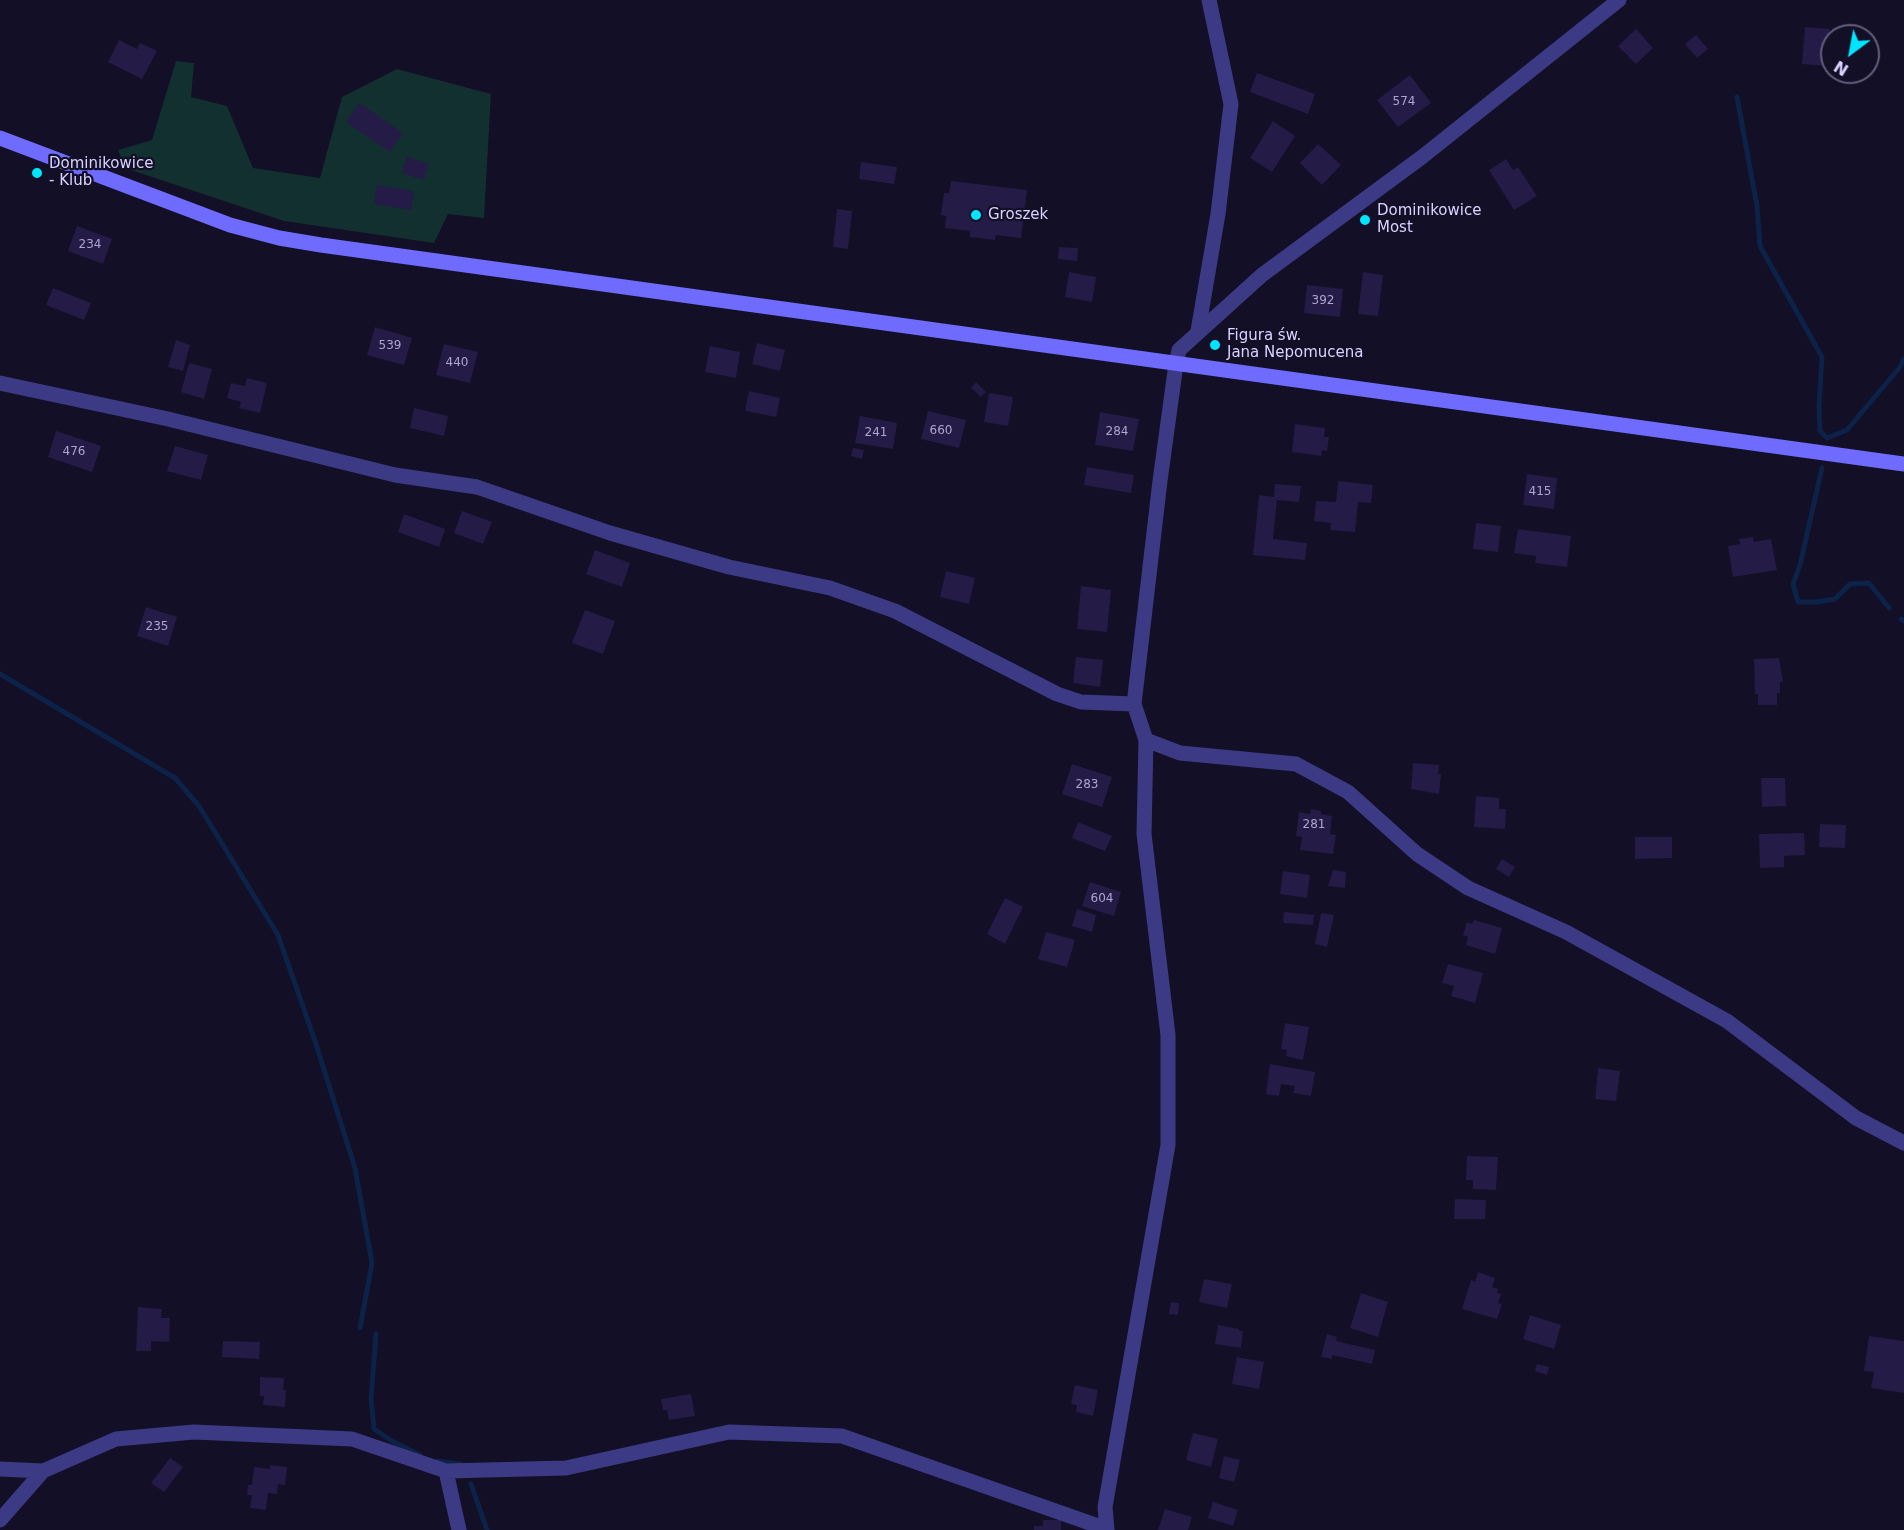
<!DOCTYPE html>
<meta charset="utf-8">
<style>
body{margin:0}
#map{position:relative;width:1904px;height:1530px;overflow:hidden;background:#130f26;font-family:"DejaVu Sans",sans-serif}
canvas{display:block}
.north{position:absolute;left:1820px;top:24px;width:60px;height:60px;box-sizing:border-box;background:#130f26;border:2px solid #625e7d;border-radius:50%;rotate:212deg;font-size:16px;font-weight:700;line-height:24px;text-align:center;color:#d9d4ff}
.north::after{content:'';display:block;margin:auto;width:21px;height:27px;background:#00e5ff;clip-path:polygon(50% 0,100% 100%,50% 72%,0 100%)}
</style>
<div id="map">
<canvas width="1904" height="1530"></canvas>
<div class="north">N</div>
</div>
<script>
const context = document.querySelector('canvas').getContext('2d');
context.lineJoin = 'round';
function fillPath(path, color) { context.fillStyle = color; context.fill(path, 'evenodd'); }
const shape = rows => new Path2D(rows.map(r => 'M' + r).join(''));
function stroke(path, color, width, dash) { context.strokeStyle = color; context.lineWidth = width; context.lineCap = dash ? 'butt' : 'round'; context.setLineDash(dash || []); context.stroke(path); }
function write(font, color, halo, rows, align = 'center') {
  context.font = font + ' "DejaVu Sans",sans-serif'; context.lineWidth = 4.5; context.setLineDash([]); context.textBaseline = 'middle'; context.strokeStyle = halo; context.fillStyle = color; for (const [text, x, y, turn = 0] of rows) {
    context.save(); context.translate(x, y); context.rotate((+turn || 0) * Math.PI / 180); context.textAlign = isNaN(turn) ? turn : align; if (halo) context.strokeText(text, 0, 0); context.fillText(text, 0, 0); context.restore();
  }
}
fillPath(shape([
 [176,61,194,63,191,97,227,106,253,168,320,178,342,97,397,69,491,94,484,218,448,214,434,243,284,221,125,168,118,150,152,140]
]), '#12302f');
stroke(shape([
 [1737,97,1757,206,1760,246,1822,357,1819,406,1820,431,1827,438,1847,430,1900,367,1904,359],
 [1822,468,1800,565,1793,584,1798,602,1817,602,1835,599,1850,584,1869,583,1889,608],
 [1901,619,1904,621],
 [0,674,175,778,199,806,278,935,315,1041,355,1168,372,1263,360,1328],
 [376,1334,371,1398,374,1429,392,1441,420,1455],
 [437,1461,460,1464],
 [471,1484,487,1530]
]), '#0c2248', 5);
fillPath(shape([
 [1805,27,1830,29,1827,66,1802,64],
 [1636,29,1653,48,1636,64,1618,46],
 [1696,35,1708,49,1697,58,1685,44],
 [119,40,137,49,140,43,157,51,142,79,108,62],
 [1257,73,1315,94,1308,114,1250,92],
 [1410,75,1431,103,1398,127,1377,100],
 [359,103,403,133,390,152,346,122],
 [1273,121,1295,136,1272,172,1250,158],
 [1318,144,1341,165,1322,185,1300,163],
 [407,156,429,164,424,180,402,173],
 [1506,159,1513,170,1518,167,1537,196,1514,210,1489,170],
 [861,162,897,167,894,184,859,179],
 [951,181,1027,190,1021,238,996,235,995,240,970,237,970,231,945,228,946,216,941,215,944,193,949,193],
 [377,185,414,191,411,210,374,204],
 [837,209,852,211,848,249,833,247],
 [77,226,112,239,103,264,68,251],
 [1059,247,1078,248,1077,261,1058,259],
 [1069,272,1096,277,1092,302,1065,297],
 [1363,272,1383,275,1378,316,1358,314],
 [1307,285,1343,289,1340,317,1304,313],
 [53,288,91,303,84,320,46,305],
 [375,327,412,338,404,365,367,355],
 [176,340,190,345,183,371,168,367],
 [757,343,785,350,780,371,752,364],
 [444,344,478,352,470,383,436,375],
 [710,346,740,352,736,378,705,372],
 [189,363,212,369,204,399,181,392],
 [247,378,267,383,260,413,239,408,241,402,227,398,231,383,245,386],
 [976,382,986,392,981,397,971,388],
 [749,391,780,398,776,417,745,411],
 [989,393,1013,397,1008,426,984,422],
 [414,408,448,416,444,436,410,428],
 [928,411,966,420,959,448,921,439],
 [1100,412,1139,419,1133,451,1095,445],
 [860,416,897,423,893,449,855,443],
 [1295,424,1325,428,1324,437,1329,437,1327,451,1322,450,1321,456,1292,452],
 [56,431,101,446,92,472,48,457],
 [175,446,208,455,201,480,167,471],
 [853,448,864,450,862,459,851,456],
 [1087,467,1134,475,1131,493,1084,485],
 [1527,474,1557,478,1554,509,1523,505],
 [1338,481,1373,485,1371,503,1358,502,1355,532,1330,530,1331,523,1314,521,1316,501,1336,502],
 [1275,484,1301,486,1299,502,1277,500,1273,539,1307,543,1305,560,1253,555,1259,495,1274,497],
 [462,511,492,522,483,544,454,533],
 [404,514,445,529,439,547,398,532],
 [1476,523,1501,526,1498,552,1473,549],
 [1518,529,1571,536,1567,567,1535,563,1536,556,1514,553],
 [1753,537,1754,542,1771,539,1777,570,1733,577,1728,546,1740,544,1739,539],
 [595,550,630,563,622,587,586,574],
 [946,571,975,578,969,604,940,597],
 [1081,586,1111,590,1107,632,1077,629],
 [146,607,177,617,168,646,137,636],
 [585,610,615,621,603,654,572,643],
 [1076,657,1103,660,1100,687,1073,683],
 [1779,658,1783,682,1780,682,1780,693,1777,693,1777,705,1758,705,1758,694,1755,694,1754,659],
 [1413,763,1439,765,1438,774,1441,774,1439,794,1411,789],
 [1072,764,1112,777,1102,807,1062,794],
 [1761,778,1785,778,1786,806,1762,807],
 [1476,796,1499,798,1499,809,1506,809,1505,829,1474,827],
 [1311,809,1321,811,1321,814,1332,816,1330,834,1336,835,1333,854,1300,850,1302,837,1296,836,1299,812,1310,814],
 [1078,822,1112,836,1105,851,1072,838],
 [1820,824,1846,825,1845,848,1819,847],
 [1804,833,1805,855,1784,856,1784,867,1760,868,1759,834],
 [1635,837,1672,837,1672,858,1635,859],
 [1502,859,1515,867,1509,877,1496,869],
 [1333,870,1346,872,1345,888,1328,886],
 [1283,871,1310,875,1307,898,1280,894],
 [1090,882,1121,892,1114,916,1082,906],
 [1005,898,1023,907,1005,944,987,934],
 [1077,909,1096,915,1092,932,1072,926],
 [1284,912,1314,915,1313,925,1283,923],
 [1321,913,1334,915,1327,947,1315,944],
 [1474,920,1502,928,1495,954,1466,945,1468,937,1463,935,1467,922,1472,924],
 [1046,932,1075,940,1067,967,1038,959],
 [1448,964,1483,973,1475,1003,1451,996,1454,986,1442,983],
 [1285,1023,1309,1027,1303,1060,1286,1056,1287,1050,1281,1049],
 [1270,1064,1315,1072,1311,1096,1293,1093,1295,1086,1281,1084,1279,1096,1266,1094],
 [1598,1068,1620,1071,1616,1101,1595,1099],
 [1467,1156,1498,1157,1496,1190,1473,1189,1473,1180,1466,1180],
 [1455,1199,1486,1200,1485,1219,1454,1219],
 [1478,1272,1495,1278,1492,1287,1498,1289,1497,1293,1501,1294,1498,1303,1502,1304,1497,1319,1462,1309,1471,1280,1475,1282],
 [1204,1279,1232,1284,1227,1308,1199,1302],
 [1361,1293,1388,1302,1378,1337,1350,1328],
 [1171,1302,1179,1303,1178,1315,1169,1314],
 [138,1307,162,1309,161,1318,170,1318,169,1342,151,1341,151,1351,136,1351],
 [1530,1315,1561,1325,1554,1349,1523,1339],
 [1218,1325,1239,1329,1239,1331,1243,1331,1241,1348,1215,1344],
 [1327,1334,1337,1337,1336,1341,1375,1350,1372,1364,1332,1355,1332,1359,1321,1357],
 [1869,1336,1904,1341,1904,1393,1871,1388,1874,1372,1864,1371],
 [223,1341,260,1342,259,1359,222,1357],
 [1237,1357,1264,1362,1259,1389,1232,1384],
 [1537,1364,1549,1367,1547,1375,1535,1371],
 [260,1377,284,1378,283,1390,286,1390,285,1407,263,1405,264,1396,260,1396],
 [1075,1385,1098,1390,1093,1416,1076,1412,1077,1405,1071,1404],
 [691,1394,695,1416,669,1420,667,1410,663,1410,661,1399],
 [1193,1433,1218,1439,1211,1467,1186,1460],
 [1224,1456,1240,1460,1234,1482,1219,1478],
 [170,1458,183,1467,164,1492,151,1483],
 [270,1465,287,1467,285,1485,278,1484,277,1494,268,1493,266,1510,250,1508,252,1495,247,1495,248,1485,252,1485,254,1467,270,1469],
 [1213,1502,1238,1510,1233,1526,1208,1518],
 [1165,1509,1192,1517,1188,1530,1158,1530],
 [1043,1520,1061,1520,1061,1530,1034,1530,1034,1526,1043,1526]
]), '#241b47');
stroke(shape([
 [1198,331,1218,214,1231,104,1209,0],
 [0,383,168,419,395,475,477,487,610,533,729,567,830,588,895,611,1057,694,1081,702,1134,704],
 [1146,740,1180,753,1296,764,1348,792,1417,854,1468,888,1566,932,1727,1021,1856,1118,1904,1143],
 [0,1469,43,1471,116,1439,194,1432,352,1439,446,1471,566,1468,729,1432,842,1436,1107,1529],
 [446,1471,459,1530],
 [0,1520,43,1471],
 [1107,1530,1105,1507,1168,1145,1168,1035,1144,834,1146,740,1134,704,1160,481,1176,364]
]), '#3d3a85', 15);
stroke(shape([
 [1176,364,1179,350,1262,275,1422,157,1619,0]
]), '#3d3a85', 15);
stroke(shape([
 [0,138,230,225,279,238,321,245,1904,464]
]), '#6f6bff', 15);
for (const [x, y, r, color] of [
 [37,173,6,"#00e5ff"],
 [976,215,6,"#00e5ff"],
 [1365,220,6,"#00e5ff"],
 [1215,345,6,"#00e5ff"]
]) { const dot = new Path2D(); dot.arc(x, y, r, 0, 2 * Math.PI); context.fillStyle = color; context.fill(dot); stroke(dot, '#130f26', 2); }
write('12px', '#aca6d1', null, [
 ["574",1404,102],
 ["234",90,245],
 ["392",1323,301],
 ["539",390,346],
 ["440",457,363],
 ["660",941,431],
 ["284",1117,432],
 ["241",876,433],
 ["476",74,452],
 ["415",1540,492],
 ["235",157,627],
 ["283",1087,785],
 ["281",1314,825],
 ["604",1102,899]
]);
write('15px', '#d9d4ff', '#130f26', [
 ["Dominikowice",49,164],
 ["- Klub",49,181],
 ["Dominikowice",1377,211],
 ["Most",1377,228],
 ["Groszek",988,215],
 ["Figura św.",1227,336],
 ["Jana Nepomucena",1227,353]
], 'left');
</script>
